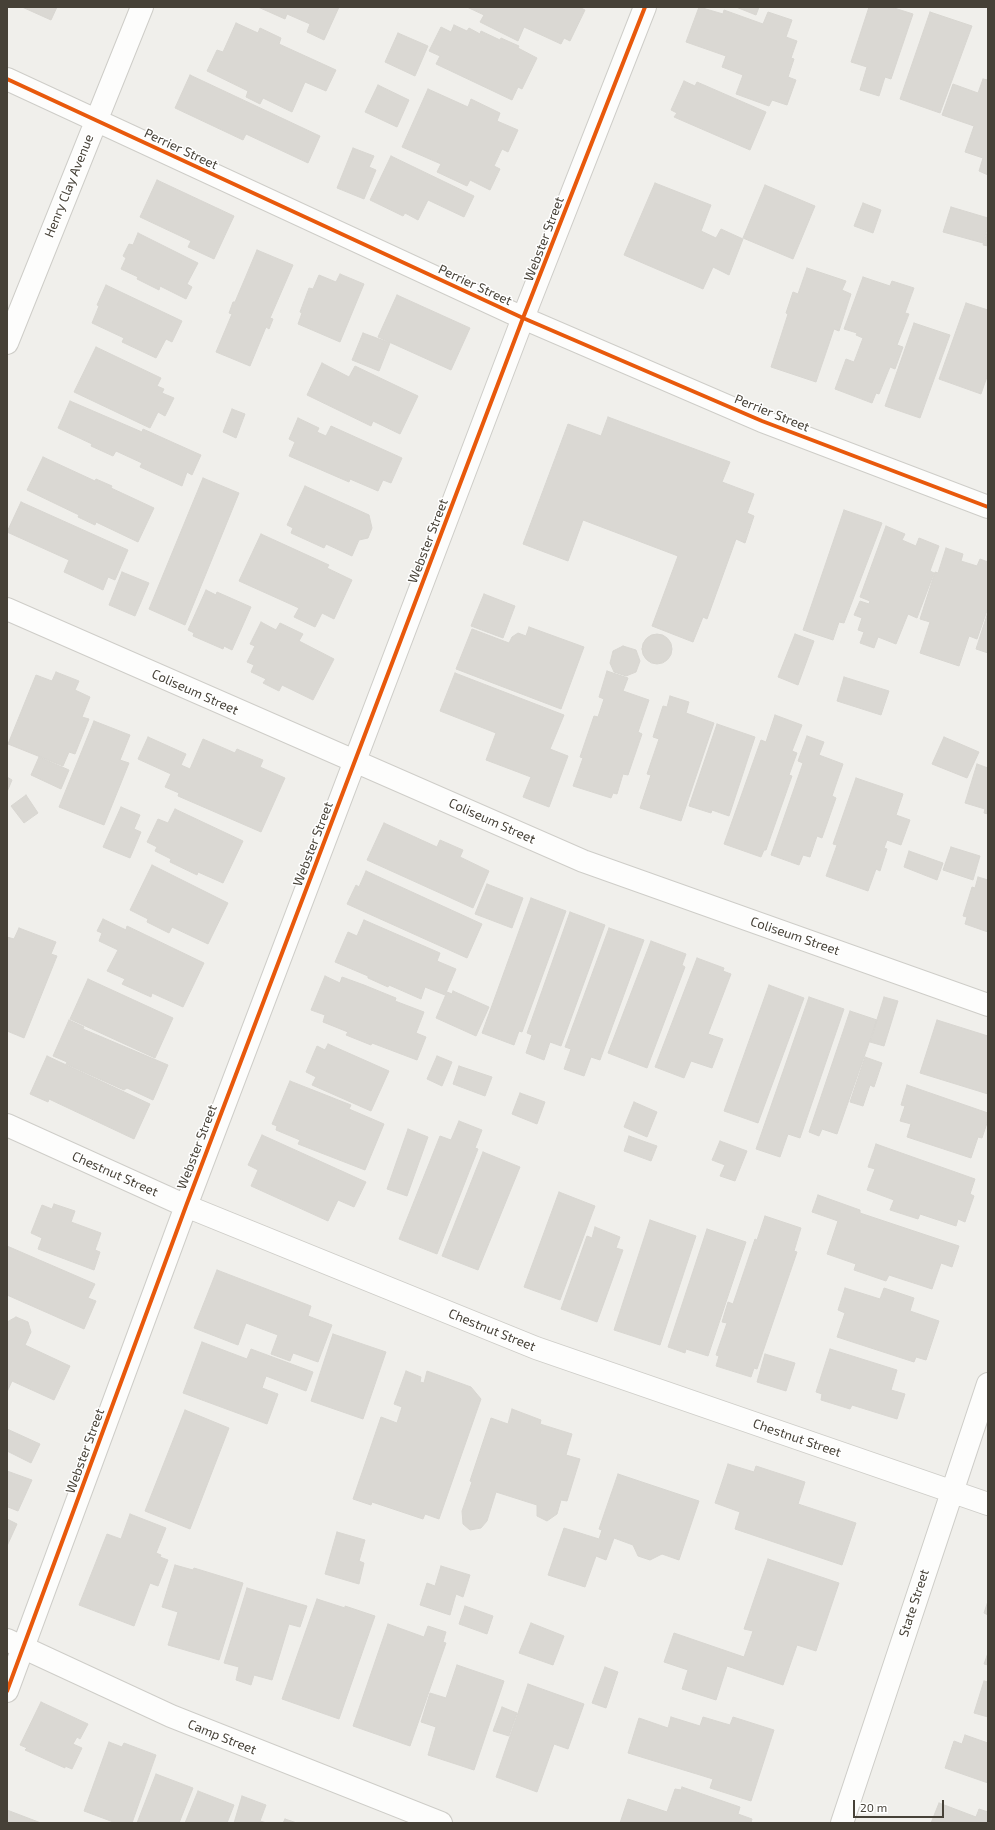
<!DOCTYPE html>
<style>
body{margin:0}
#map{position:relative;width:995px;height:1830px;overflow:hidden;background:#f0efeb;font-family:"Exo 2",sans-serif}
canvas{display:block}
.frame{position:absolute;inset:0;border:8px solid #464137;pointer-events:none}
.scale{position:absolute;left:853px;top:1800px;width:91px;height:18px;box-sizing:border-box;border:2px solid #464137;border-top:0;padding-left:5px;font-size:12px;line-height:14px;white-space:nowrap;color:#464137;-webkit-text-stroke:3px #fff;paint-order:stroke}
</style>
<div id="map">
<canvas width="995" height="1830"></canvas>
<div class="frame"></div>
<div class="scale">20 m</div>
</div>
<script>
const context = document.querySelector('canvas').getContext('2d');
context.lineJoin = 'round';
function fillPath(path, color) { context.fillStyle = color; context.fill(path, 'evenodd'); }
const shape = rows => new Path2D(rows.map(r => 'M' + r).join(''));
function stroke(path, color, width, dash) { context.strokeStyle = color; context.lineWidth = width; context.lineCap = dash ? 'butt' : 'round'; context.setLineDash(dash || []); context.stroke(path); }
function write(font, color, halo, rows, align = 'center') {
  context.font = font + ' "Exo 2",sans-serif'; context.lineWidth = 3; context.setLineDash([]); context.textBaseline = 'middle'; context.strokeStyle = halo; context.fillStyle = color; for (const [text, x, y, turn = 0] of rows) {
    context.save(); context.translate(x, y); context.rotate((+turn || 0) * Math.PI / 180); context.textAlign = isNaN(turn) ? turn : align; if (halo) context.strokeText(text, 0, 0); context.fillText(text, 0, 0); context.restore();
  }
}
const building = shape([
 [22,7,57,7,51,20,22,7],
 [258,7,339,7,324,40,307,32,310,24,287,14,285,19,258,7],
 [467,7,579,7,585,10,570,41,564,38,561,44,524,27,518,41,480,22,484,15,467,7],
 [699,7,723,14,724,10,763,24,768,12,792,20,786,37,797,41,791,58,794,59,788,77,796,80,787,105,772,100,769,106,736,94,743,75,722,67,726,56,686,42,699,7],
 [736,7,759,7,756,15,736,7],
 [869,7,891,7,913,14,891,79,885,77,879,96,860,90,867,67,851,62,869,7],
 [930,12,972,26,940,113,900,99,930,12],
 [236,23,258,33,260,28,281,38,279,44,336,70,326,91,305,82,292,112,263,98,260,104,246,97,248,91,207,71,217,50,223,52,236,23],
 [454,25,467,31,469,28,480,34,481,31,500,40,501,38,519,46,518,48,537,58,522,89,518,87,512,100,436,64,440,56,429,51,441,27,451,32,454,25],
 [398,33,428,46,415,76,385,62,398,33],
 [190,75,320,136,308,163,246,134,243,140,175,108,190,75],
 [983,79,988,80,988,175,979,171,983,158,965,152,974,126,942,115,953,84,978,93,983,79],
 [684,81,695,86,697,82,766,112,750,150,674,117,677,113,671,110,684,81],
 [378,85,409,100,397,127,365,112,378,85],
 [428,89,468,107,471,99,500,113,497,121,518,130,508,152,502,149,494,166,500,169,490,190,470,180,467,186,437,172,441,164,402,147,428,89],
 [353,148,374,156,369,167,376,170,364,199,337,188,353,148],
 [391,156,474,196,464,217,428,200,418,220,405,213,403,216,370,200,391,156],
 [157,180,234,216,214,259,188,247,191,241,140,217,157,180],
 [655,183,711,205,701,231,716,238,721,229,743,239,729,275,713,267,703,289,624,255,655,183],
 [765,185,815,206,793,259,743,238,765,185],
 [863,203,881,210,873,233,854,226,863,203],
 [951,207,988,218,988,226,983,243,943,232,951,207],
 [988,230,988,246,983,245,988,230],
 [138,233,198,263,187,284,192,287,186,299,160,286,159,290,137,279,138,277,121,269,126,258,123,256,129,244,133,245,138,233],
 [257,250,293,265,270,318,273,319,269,329,266,327,250,366,216,352,232,314,229,313,233,302,235,302,257,250],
 [807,268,846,281,842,290,851,294,839,331,834,329,816,382,771,367,788,314,786,313,793,292,798,294,807,268],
 [340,274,364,284,340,342,298,324,302,313,300,312,309,288,313,289,319,275,336,282,340,274],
 [863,277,890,286,892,281,914,288,905,313,909,314,897,345,903,347,895,369,890,367,879,394,876,393,872,403,835,389,846,359,854,362,863,338,856,335,857,333,844,329,863,277],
 [106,285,182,321,172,342,166,339,156,358,122,342,124,338,92,323,99,306,97,305,106,285],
 [397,295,470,328,451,370,378,337,397,295],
 [966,303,988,310,988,374,981,394,939,379,966,303],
 [914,323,950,335,920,418,885,406,914,323],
 [363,333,390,343,379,371,352,360,363,333],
 [96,347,161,378,157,386,164,389,162,393,174,398,165,416,158,412,150,428,74,392,96,347],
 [322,363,349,377,355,366,418,396,400,434,373,421,371,426,307,395,322,363],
 [70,401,142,432,143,429,201,455,192,475,187,472,182,486,140,467,142,463,116,451,113,456,91,446,92,444,58,428,70,401],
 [232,409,245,414,236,438,223,432,232,409],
 [608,417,730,462,722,482,754,494,747,513,754,516,745,543,736,539,707,619,703,617,693,642,652,626,678,556,583,520,568,561,523,544,568,424,601,436,608,417],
 [298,418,319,428,317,432,326,436,331,426,402,458,391,483,383,480,378,491,350,479,349,482,289,456,295,442,289,439,298,418],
 [43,457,95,481,96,479,112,486,111,488,154,508,138,542,96,522,95,525,78,517,79,515,27,490,43,457],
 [203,478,239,493,185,625,149,609,203,478],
 [305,486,369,515,372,528,368,538,359,540,352,556,326,544,324,548,291,533,293,528,287,525,305,486],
 [21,502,128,550,115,580,108,577,103,590,64,572,69,560,7,532,21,502],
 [844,510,882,523,844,623,839,622,833,640,803,630,844,510],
 [886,526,905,534,902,540,916,546,919,538,939,546,930,571,934,573,917,618,908,614,896,644,878,637,874,648,860,643,864,632,858,630,862,618,854,615,860,601,869,604,870,601,860,597,886,526],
 [261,534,329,565,327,568,352,580,334,619,322,613,315,627,294,617,299,608,239,581,261,534],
 [946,548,963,554,961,561,977,566,980,559,988,562,988,608,977,639,969,636,959,666,920,653,930,622,920,619,935,572,938,573,946,548],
 [122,572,149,583,135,616,109,605,122,572],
 [206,590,216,595,217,592,251,607,232,650,224,646,223,649,193,636,194,633,188,630,206,590],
 [484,594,515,606,503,638,471,626,484,594],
 [988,612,988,653,976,649,988,612],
 [261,622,276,630,280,623,303,634,299,641,334,659,313,700,282,685,279,691,263,683,266,679,251,672,254,665,247,662,255,646,250,644,261,622],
 [529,627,584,647,561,709,456,669,472,629,509,643,512,637,518,633,526,636,529,627],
 [795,634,814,641,798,685,778,677,795,634],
 '642 649a15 15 0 1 1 30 0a15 15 0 1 1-30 0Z',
 [623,646,636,650,640,661,636,672,626,676,614,672,610,663,613,651,623,646],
 [607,671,628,678,623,691,649,700,638,732,642,734,628,775,623,774,617,794,613,793,611,798,573,786,583,758,580,757,594,716,598,717,604,699,599,697,607,671],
 [56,672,79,681,75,690,90,697,82,717,89,719,75,754,69,752,63,766,8,744,36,675,52,681,56,672],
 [455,673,564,715,550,749,568,756,549,807,523,797,531,777,486,760,496,733,440,711,455,673],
 [844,677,889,691,881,715,837,701,844,677],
 [670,696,689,702,686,713,714,723,681,821,640,808,651,775,647,774,659,739,653,737,663,706,667,707,670,696],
 [775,715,802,725,792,751,797,753,789,775,792,776,766,850,764,850,761,857,724,844,761,740,766,742,775,715],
 [94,721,130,735,120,760,129,763,104,825,59,807,94,721],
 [717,724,755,737,729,816,712,810,711,813,689,806,717,724],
 [807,736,824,742,819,755,843,764,832,796,836,798,822,838,817,836,810,857,803,855,799,865,771,855,803,763,798,761,807,736],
 [148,737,186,754,181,765,190,769,203,739,235,753,237,749,263,760,260,767,285,778,261,832,178,796,179,793,165,787,171,774,138,759,148,737],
 [944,737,979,752,967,778,932,764,944,737],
 [39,757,69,770,61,789,31,775,39,757],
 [977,764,988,768,988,814,984,813,985,809,965,803,977,764],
 [7,777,12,780,7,792,7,777],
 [856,778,903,794,896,815,910,820,901,845,887,840,884,848,887,849,880,871,876,869,868,891,826,876,837,845,833,844,856,778],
 [26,795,38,813,24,823,11,806,26,795],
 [121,807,140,815,134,829,141,832,130,858,103,847,121,807],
 [175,809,243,841,223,883,198,872,197,875,170,862,171,859,155,851,157,847,147,842,158,819,168,823,175,809],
 [384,823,437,847,440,840,463,850,460,857,489,871,473,908,367,860,384,823],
 [951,847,980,856,973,880,943,870,951,847],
 [909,851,943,863,937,880,904,867,909,851],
 [152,865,228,903,208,944,172,927,169,933,147,922,148,919,130,910,152,865],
 [366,871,482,924,467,958,347,904,356,885,359,887,366,871],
 [978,877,988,880,988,932,965,924,967,917,963,916,972,887,975,888,978,877],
 [487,884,523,898,512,928,475,914,487,884],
 [531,898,566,911,522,1032,519,1031,514,1045,482,1033,531,898],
 [570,912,605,925,561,1046,550,1042,544,1060,526,1053,532,1035,527,1033,570,912],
 [103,919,126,930,127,926,204,963,183,1007,152,993,151,997,122,984,125,979,107,971,118,950,99,941,102,933,97,931,103,919],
 [364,920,440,953,437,961,456,969,445,995,425,987,421,999,389,985,388,987,368,978,368,976,335,962,348,932,357,936,364,920],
 [19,928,56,942,51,954,57,956,24,1038,7,1031,7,937,14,939,19,928],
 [609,928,644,940,600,1060,591,1057,584,1076,564,1069,571,1049,565,1047,609,928],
 [651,941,686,954,682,965,685,967,647,1068,608,1053,651,941],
 [697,958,724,968,723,971,731,974,708,1034,723,1039,712,1068,691,1061,684,1078,655,1067,697,958],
 [325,976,340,983,342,977,364,985,396,998,395,1001,424,1012,416,1033,426,1037,417,1060,372,1043,371,1045,346,1035,348,1032,323,1022,325,1015,311,1010,325,976],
 [88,979,173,1018,155,1058,70,1019,88,979],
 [769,985,804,998,758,1123,724,1111,769,985],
 [453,991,489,1007,476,1036,436,1018,447,992,452,994,453,991],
 [809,997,844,1009,800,1138,788,1134,780,1157,756,1149,809,997],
 [884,997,898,1001,884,1046,870,1042,884,997],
 [850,1011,877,1020,837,1134,822,1129,819,1136,809,1132,850,1011],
 [69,1020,84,1027,83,1029,168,1065,153,1100,127,1088,124,1090,66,1064,67,1062,53,1056,69,1020],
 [937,1020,988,1036,988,1094,920,1073,937,1020],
 [328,1044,389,1071,371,1111,312,1085,316,1077,306,1072,317,1046,325,1050,328,1044],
 [47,1056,150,1104,134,1139,49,1099,48,1102,30,1094,47,1056],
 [437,1056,452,1062,442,1086,427,1079,437,1056],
 [865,1057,882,1063,874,1087,870,1085,863,1106,850,1102,865,1057],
 [459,1066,492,1077,485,1096,453,1084,459,1066],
 [290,1081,351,1105,349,1109,384,1124,365,1170,298,1144,300,1140,276,1130,277,1126,272,1124,290,1081],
 [907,1085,988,1113,988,1120,982,1138,978,1137,971,1158,907,1137,911,1124,900,1121,905,1106,901,1105,907,1085],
 [520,1093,545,1102,537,1124,512,1114,520,1093],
 [634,1102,657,1112,647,1137,624,1127,634,1102],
 [459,1121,482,1130,475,1148,478,1149,437,1254,399,1239,440,1136,451,1140,459,1121],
 [408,1129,428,1137,407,1196,387,1189,408,1129],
 [262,1135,366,1182,354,1207,338,1200,328,1221,251,1186,258,1170,248,1165,262,1135],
 [629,1136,657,1146,651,1161,624,1151,629,1136],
 [720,1141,747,1151,735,1181,720,1176,725,1165,712,1160,720,1141],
 [876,1144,975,1179,970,1194,974,1196,965,1222,958,1219,956,1226,920,1214,918,1219,890,1210,894,1200,867,1190,875,1169,868,1167,876,1144],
 [483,1152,520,1167,478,1270,442,1256,483,1152],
 [559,1192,595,1206,560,1300,524,1287,559,1192],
 [818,1195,860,1210,860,1213,959,1246,952,1267,941,1263,932,1289,889,1275,886,1281,854,1270,856,1264,827,1254,838,1221,812,1212,818,1195],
 [54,1204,75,1211,71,1222,101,1233,95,1250,100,1252,94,1270,38,1249,42,1238,31,1233,42,1205,52,1209,54,1204],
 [765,1216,801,1228,794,1251,797,1252,757,1369,754,1368,751,1377,716,1366,719,1356,716,1355,727,1323,722,1322,728,1302,733,1304,755,1239,757,1240,765,1216],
 [650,1220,696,1236,660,1345,614,1330,650,1220],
 [595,1227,620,1237,616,1248,623,1250,597,1322,561,1309,587,1236,592,1238,595,1227],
 [707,1229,746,1242,708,1356,686,1349,685,1353,668,1347,707,1229],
 [7,1246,95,1284,88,1298,96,1301,84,1329,7,1295,7,1246],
 [217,1270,311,1306,308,1316,332,1325,318,1362,293,1353,290,1361,271,1354,278,1335,246,1323,238,1345,194,1328,217,1270],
 [845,1288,880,1299,884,1288,914,1298,910,1311,939,1321,926,1360,916,1357,914,1362,837,1337,845,1313,838,1310,845,1288],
 [16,1317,28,1322,31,1332,25,1345,70,1366,54,1400,12,1381,7,1392,7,1322,16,1317],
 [333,1334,386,1352,363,1419,311,1401,333,1334],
 [202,1342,247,1359,251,1349,313,1372,306,1391,266,1376,262,1388,278,1394,267,1424,183,1393,202,1342],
 [830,1349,897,1370,891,1390,905,1394,897,1419,852,1405,850,1409,821,1400,822,1394,816,1392,830,1349],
 [765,1354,795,1363,786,1391,757,1382,765,1354],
 [406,1371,421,1377,420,1382,424,1383,427,1371,471,1387,481,1399,439,1519,425,1514,423,1519,372,1502,371,1505,353,1499,381,1417,397,1423,402,1407,394,1404,406,1371],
 [512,1409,541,1420,540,1424,572,1434,566,1455,580,1459,567,1501,561,1500,557,1514,547,1521,537,1516,537,1505,496,1492,487,1521,481,1528,470,1530,463,1524,462,1511,472,1482,470,1481,491,1418,508,1424,512,1409],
 [185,1410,229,1428,190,1529,145,1511,185,1410],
 [7,1429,40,1444,31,1463,7,1451,7,1429],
 [728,1464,754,1472,756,1466,805,1482,798,1504,856,1523,842,1565,735,1529,740,1512,715,1503,728,1464],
 [7,1471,32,1480,18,1511,8,1507,9,1503,7,1502,7,1471],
 [618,1474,699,1501,679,1560,662,1554,650,1560,638,1556,633,1545,614,1538,606,1560,596,1556,585,1587,548,1575,564,1528,599,1539,602,1530,599,1529,618,1474],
 [130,1514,166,1528,156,1553,161,1555,160,1557,168,1560,158,1586,150,1583,134,1626,79,1605,107,1534,121,1539,130,1514],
 [7,1519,17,1524,7,1546,7,1519],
 [337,1532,365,1540,359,1561,364,1563,359,1584,325,1574,337,1532],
 [768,1559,839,1583,816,1651,797,1645,783,1685,727,1666,716,1700,682,1689,688,1670,664,1662,674,1633,744,1657,753,1631,744,1629,768,1559],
 [175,1565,193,1570,194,1568,243,1583,219,1660,168,1645,178,1612,162,1607,175,1565],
 [441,1566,470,1575,463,1597,456,1594,450,1615,420,1605,427,1583,435,1586,441,1566],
 [247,1588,307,1606,300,1627,289,1624,272,1680,254,1675,251,1685,236,1680,239,1667,224,1663,247,1588],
 [317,1599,345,1608,345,1606,375,1616,339,1719,282,1699,317,1599],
 [988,1601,988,1615,984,1613,988,1601],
 [465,1606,493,1616,487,1634,459,1624,465,1606],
 [531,1623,564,1636,553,1665,519,1653,531,1623],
 [388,1624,424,1637,428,1626,446,1632,443,1642,446,1643,410,1746,353,1726,388,1624],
 [988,1653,988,1665,984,1664,988,1653],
 [457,1665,504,1681,474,1770,428,1755,436,1727,421,1722,430,1693,446,1698,457,1665],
 [605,1667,618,1672,606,1708,592,1703,605,1667],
 [984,1681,988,1682,988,1717,974,1713,984,1681],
 [528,1684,584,1704,568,1749,554,1744,537,1792,496,1777,528,1684],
 [41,1702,88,1724,80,1739,77,1737,73,1744,82,1748,72,1769,65,1766,65,1768,25,1750,27,1748,20,1745,41,1702],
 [502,1707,517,1713,509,1736,493,1731,502,1707],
 [671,1717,700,1726,703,1717,730,1725,733,1717,774,1730,751,1801,710,1788,713,1779,628,1753,639,1718,668,1728,671,1717],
 [965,1735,988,1743,988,1783,945,1768,954,1741,962,1744,965,1735],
 [109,1742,122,1747,124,1743,156,1755,132,1823,116,1823,84,1811,109,1742],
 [156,1774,193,1788,179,1823,137,1823,156,1774],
 [682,1787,740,1807,738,1814,752,1819,751,1823,620,1823,628,1799,667,1812,675,1789,681,1790,682,1787],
 [198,1791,234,1805,227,1823,185,1823,198,1791],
 [242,1796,266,1805,260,1821,267,1823,234,1823,242,1796],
 [939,1803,976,1817,979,1809,988,1812,988,1823,931,1823,939,1803],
 [7,1810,41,1823,7,1823,7,1810],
 [285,1819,297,1823,283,1823,285,1819]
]);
fillPath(building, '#dad8d3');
stroke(building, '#d8d6d1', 1);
const minor = shape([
 [7,79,523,318,762,421,988,507],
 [7,343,142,7],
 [7,609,583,861,988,1005],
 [7,1125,186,1206,536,1348,988,1504],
 [7,1640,171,1716,441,1823],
 [7,1691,186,1206,523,318,645,7],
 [842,1823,988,1384]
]);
stroke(minor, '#cecdc8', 24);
stroke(minor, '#fdfdfc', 22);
stroke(shape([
 [7,79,523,318,762,421,988,507],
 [7,1691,186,1206,523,318,645,7]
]), '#e8590c', 4);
write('13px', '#464137', '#fff', [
 ["Perrier Street",181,149,25],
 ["Henry Clay Avenue",69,186,-68],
 ["Webster Street",544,239,-69],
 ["Perrier Street",475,285,25],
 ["Perrier Street",772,413,22],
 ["Webster Street",428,541,-69],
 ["Coliseum Street",195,692,24],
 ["Coliseum Street",492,821,24],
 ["Webster Street",313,844,-69],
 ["Coliseum Street",795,936,19],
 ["Webster Street",197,1147,-69],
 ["Chestnut Street",115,1174,24],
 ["Chestnut Street",492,1330,22],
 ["Chestnut Street",797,1438,19],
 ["Webster Street",85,1451,-70],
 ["State Street",914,1603,-72],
 ["Camp Street",222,1737,22]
]);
</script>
